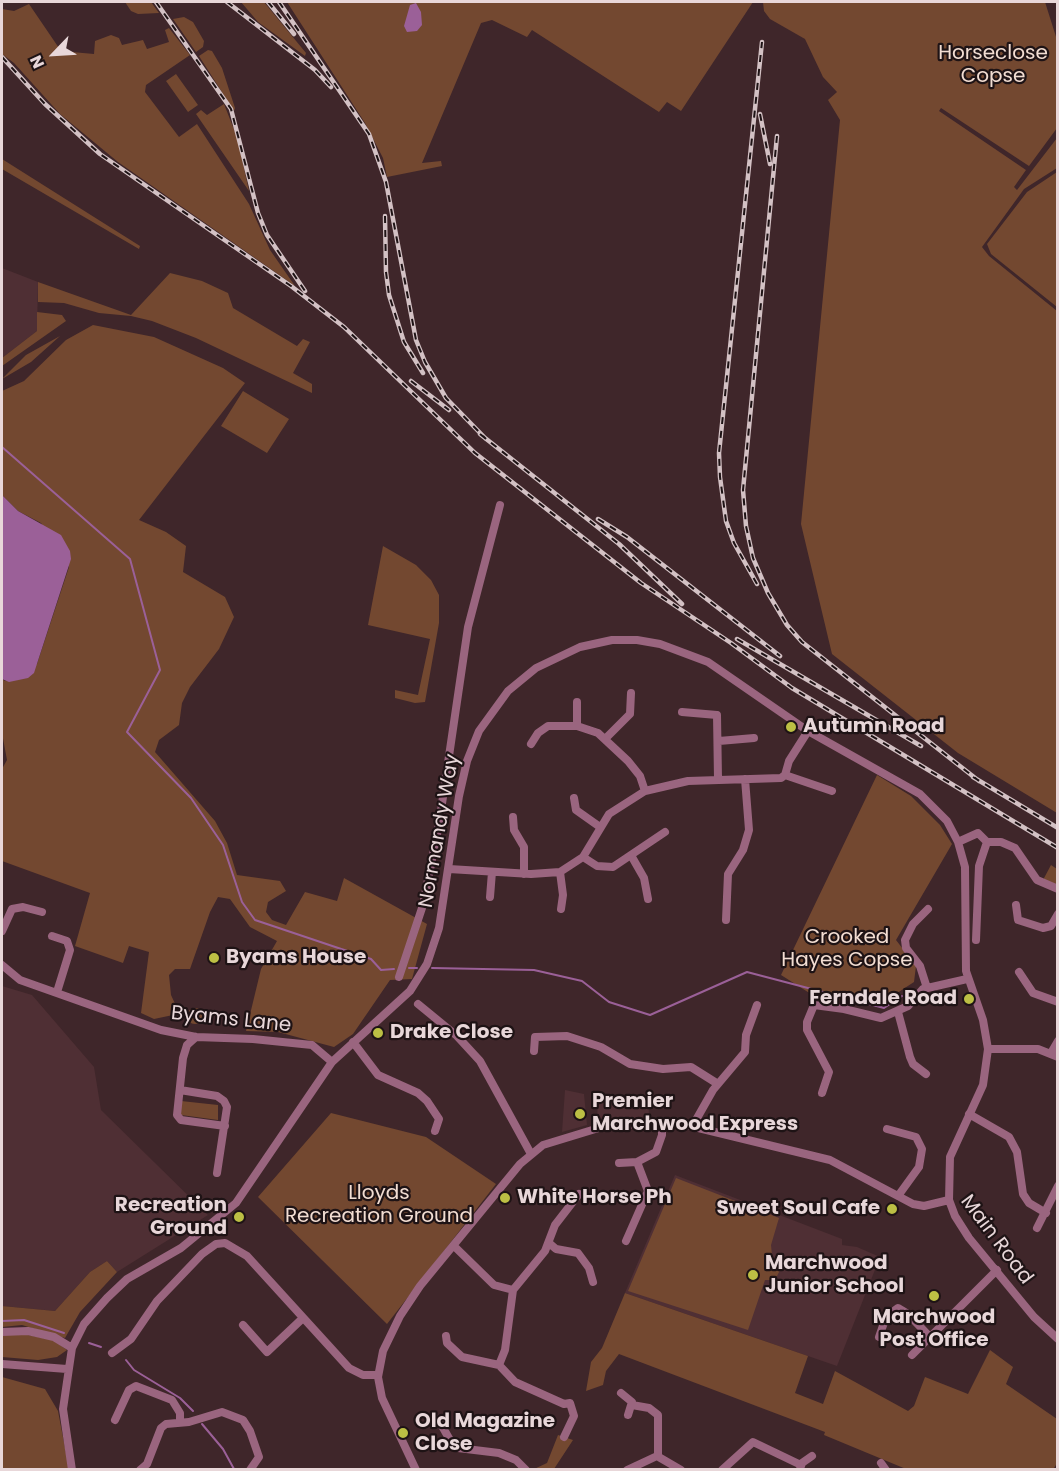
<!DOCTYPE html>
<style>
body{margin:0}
#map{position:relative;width:1059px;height:1471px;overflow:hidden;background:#3f262a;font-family:Poppins,sans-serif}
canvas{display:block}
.frame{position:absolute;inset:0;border:3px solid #e8d7d9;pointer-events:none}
.north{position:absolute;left:24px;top:24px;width:60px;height:60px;-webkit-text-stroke:4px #1e1315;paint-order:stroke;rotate:245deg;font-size:16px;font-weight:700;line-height:24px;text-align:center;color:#e8d7d9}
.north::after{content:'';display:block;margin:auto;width:21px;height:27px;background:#e8d7d9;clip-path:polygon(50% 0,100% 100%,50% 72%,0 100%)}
</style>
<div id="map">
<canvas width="1059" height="1471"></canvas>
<div class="frame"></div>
<div class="north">N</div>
</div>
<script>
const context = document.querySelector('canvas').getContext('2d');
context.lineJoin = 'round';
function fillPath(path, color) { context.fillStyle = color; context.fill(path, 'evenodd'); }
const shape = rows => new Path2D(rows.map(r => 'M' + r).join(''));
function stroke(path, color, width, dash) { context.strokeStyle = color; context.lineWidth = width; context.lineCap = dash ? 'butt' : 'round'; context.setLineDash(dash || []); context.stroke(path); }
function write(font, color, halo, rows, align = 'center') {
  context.font = font + ' Poppins,sans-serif'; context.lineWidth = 4.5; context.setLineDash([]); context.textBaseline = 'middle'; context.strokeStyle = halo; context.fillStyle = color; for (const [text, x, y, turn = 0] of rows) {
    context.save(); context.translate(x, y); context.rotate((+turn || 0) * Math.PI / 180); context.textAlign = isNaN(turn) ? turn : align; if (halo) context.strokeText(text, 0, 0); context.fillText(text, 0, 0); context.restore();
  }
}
fillPath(shape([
 [2,268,38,282,37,331,2,358],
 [2,986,32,995,94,1067,101,1110,208,1215,117,1272,107,1261,90,1272,55,1311,2,1306],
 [565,1090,584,1094,587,1125,562,1132],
 [598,1097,648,1097,649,1116,597,1122],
 [675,1175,842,1239,842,1245,857,1247,880,1257,837,1366,625,1293]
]), '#4f2f34');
fillPath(shape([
 [125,2,151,2,159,13,138,14,131,11],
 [241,2,264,2,306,53,305,56,258,22],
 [287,2,753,2,681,111,667,102,659,112,532,30,527,37,492,20,481,23,422,163,441,161,442,166,387,177,383,158,365,123],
 [763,2,1045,2,1057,40,1057,128,1029,166,941,108,939,111,1026,170,1014,187,1017,190,1057,138,1057,168,1024,189,982,247,989,256,1057,311,1057,813,958,753,832,654,801,524,840,120,828,100,837,92,823,77,805,39,770,19,764,11],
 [29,4,61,51,94,54,95,41,111,35,119,38,122,45,143,40,147,49,169,42,165,30,169,28,190,55,146,85,145,92,179,137,197,124,249,204,270,250,295,286,118,162,60,114,14,63,2,54,2,9,14,11],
 [184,17,193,22,204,41,203,47,196,52,173,19],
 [208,50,212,51,222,68,235,108,234,111,199,56],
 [176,74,198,105,188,112,166,81],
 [224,104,237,137,249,191,196,114,201,110,207,115],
 [2,159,140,246,139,249,2,169],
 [1057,172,1057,307,991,254,987,244,1027,192],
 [170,273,202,281,228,293,233,308,297,346,303,339,310,342,293,373,312,384,312,393,196,338,152,321,131,316,99,313,64,303,38,302,38,282,131,315],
 [37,312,62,315,66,321,2,366,2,358,37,331],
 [93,325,154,337,223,368,245,383,139,520,166,532,186,546,183,572,225,597,234,617,219,649,190,687,182,703,179,725,159,740,155,752,215,821,227,843,237,875,280,881,286,891,268,902,266,912,272,920,286,925,305,892,337,901,344,878,427,924,412,979,390,980,353,1034,334,1047,278,1032,246,1031,261,969,277,941,250,927,230,899,218,897,210,912,190,969,175,969,169,975,171,995,177,1008,173,1015,154,1019,141,1013,149,952,129,946,123,963,75,946,90,893,2,861,2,769,7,760,2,733,2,679,5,681,37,664,69,567,41,523,18,511,2,495,2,391,24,381,66,340],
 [60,336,31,362,2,379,26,355],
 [243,391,289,419,267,453,221,426],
 [383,546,416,565,431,580,439,595,439,623,425,702,415,703,395,698,395,690,418,695,430,639,368,625],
 [877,775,911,796,940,825,952,844,896,940,916,966,914,982,891,997,864,1004,811,994,781,975],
 [1051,865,1057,869,1057,885,1043,880],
 '187 1016a8 8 0 1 1 16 0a8 8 0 1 1-16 0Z',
 [181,1101,218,1105,218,1120,181,1115],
 [331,1113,426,1137,496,1184,387,1324,258,1197],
 [676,1178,779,1218,771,1245,773,1265,780,1270,775,1280,765,1280,748,1330,628,1291],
 [107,1261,117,1272,80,1312,65,1338,22,1325,2,1327,2,1306,55,1311,90,1272],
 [625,1293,808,1356,795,1393,823,1404,835,1371,908,1411,914,1406,925,1377,968,1394,990,1350,1013,1367,1006,1384,1057,1419,1057,1463,1053,1470,906,1469,824,1435,825,1432,619,1354,606,1371,603,1385,586,1391,591,1362,602,1348],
 [23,1334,53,1340,67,1350,57,1357,38,1360,2,1357,2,1335],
 [2,1377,45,1389,58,1411,69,1469,2,1469],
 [558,1435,573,1440,554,1469,532,1470,547,1463]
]), '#734830');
fillPath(shape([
 [416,3,421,12,422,25,417,31,407,32,404,26,410,5],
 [2,495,18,511,61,535,70,551,71,559,34,673,28,678,9,682,2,679]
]), '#9b6098');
stroke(shape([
 [2,447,130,559,160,670,127,732,191,798,223,845,242,902,255,920,371,959,381,970,394,969],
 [409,968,417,968],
 [432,968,534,970,582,981,609,1002,650,1015,747,972,884,1008,902,996],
 [2,1321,24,1320,64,1333],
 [89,1343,101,1347],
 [126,1360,134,1370,180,1398,193,1411],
 [202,1424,223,1449,234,1469]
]), '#9b6098', 2);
stroke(shape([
 [682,712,717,715,718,779],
 [577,726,577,702],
 [606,738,630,714,631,693],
 [719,741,754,738],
 [531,744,538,733,548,726,577,726,598,733,628,761,640,776,645,791],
 [785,775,832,791],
 [574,798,576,810,600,827],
 [513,817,514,830,524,847,524,874],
 [958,842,978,833,987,842,979,866,976,940],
 [987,842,1001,842,1015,848,1037,880,1058,889],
 [583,857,597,866,613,867,665,832],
 [632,857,644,878,648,899],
 [449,869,531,874,560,872,583,857,609,814,645,791,688,781,781,778,785,775,789,761,808,731],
 [560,872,563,895,561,909],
 [490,897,492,872],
 [1016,905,1018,920,1043,928,1051,926,1058,914],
 [726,920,728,874,743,850,749,830,745,779],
 [2,931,12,909,23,907,42,912],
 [52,936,67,941,70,950,57,992],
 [2,965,20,980,161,1030,196,1037,253,1039,312,1045,332,1062],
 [1019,972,1033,993,1058,1002],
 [399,977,423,905,439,824,468,627,500,505],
 [927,988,920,966,906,948,905,940,913,924,928,909],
 [418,1004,457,1036,480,1061,531,1154],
 [898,1012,910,1057,913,1064,926,1074],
 [196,1037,187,1045,183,1058,177,1115,181,1120,225,1126],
 [353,1042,378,1075,418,1093,427,1101,439,1119,435,1131],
 [988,1049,1038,1049,1058,1057],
 [534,1051,535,1037,567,1036,601,1047,630,1064,663,1069,691,1067,718,1084],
 [1051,1053,1058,1041],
 [180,1090,217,1096,224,1101,227,1107,217,1173],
 [822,1093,829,1072,807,1030,807,1022,814,1005,844,1009,881,1018,908,1006,923,989,967,979],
 [969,1114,1009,1137,1017,1152,1023,1194,1029,1203,1046,1213],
 [692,1127,713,1090,745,1052,746,1035,757,1005],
 [887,1129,916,1137,922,1149,919,1167,898,1196],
 [619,1163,637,1162,656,1152,662,1135,662,1123],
 [1037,1228,1058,1186],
 [626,1241,648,1191,637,1162],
 [549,1243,556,1249,578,1253,589,1268,593,1282],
 [454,1246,494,1285,513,1290,505,1350,499,1365,515,1382,564,1404,570,1403,574,1416,564,1437],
 [513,1290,545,1251,555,1225,579,1194],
 [243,1325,267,1352,303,1318],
 [2,1332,28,1331,54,1337,72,1348],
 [446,1336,447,1343,462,1357,499,1365],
 [879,1337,886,1317,898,1308,908,1314,930,1337],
 [112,1353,131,1339,157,1301,202,1254,216,1244,225,1243,247,1256,349,1368,363,1375,378,1375],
 [912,1355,997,1270],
 [2,1364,67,1369],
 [621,1393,632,1402,628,1415],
 [632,1405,649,1408,658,1415,658,1456],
 [438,1419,450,1440,458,1448,499,1453,516,1460,526,1470],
 [115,1420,129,1390,136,1386,172,1400,180,1413,180,1421],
 [881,1463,886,1470],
 [800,1469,802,1463,812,1456],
 [72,1470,63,1409,72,1348,84,1324,107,1298,127,1279,181,1248,236,1203,332,1062,410,991,427,964,439,928,459,796,467,761,479,731,508,691,536,668,580,647,612,640,637,640,660,644,708,662,808,731,920,794,947,821,958,842,965,867,966,971,983,1020,988,1049,983,1085,950,1157,949,1200,955,1216,969,1238,1034,1317,1058,1339],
 [140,1470,147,1464,161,1428,166,1424,189,1422,222,1412,243,1420,250,1431,259,1457,250,1470],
 [416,1470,382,1398,378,1377,383,1351,400,1316,420,1286,520,1164,543,1145,602,1127,637,1124,682,1124,830,1160,913,1204,924,1206,949,1200],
 [627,1470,657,1456,681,1470],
 [722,1470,753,1442,801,1465]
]), '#9a657f', 8);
const rail = shape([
 [156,2,231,109,258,213,267,235,305,291],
 [227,2,315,70,331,87],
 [268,2,294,34],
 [279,2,369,134,386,182,416,340,425,362,446,398,486,439],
 [2,57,45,104,100,154,291,286,344,327,475,453,641,583,731,643,792,688,1058,848],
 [760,114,770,164],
 [777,136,743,490,746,526,753,558,768,593,787,625,802,642,979,781],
 [385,216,386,272,389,295,404,342,423,373],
 [411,381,449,410],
 [480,434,619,544,682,604],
 [598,519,627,537,780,656],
 [757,584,734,543,726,521,720,477,719,453,762,42],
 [737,639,921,746],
 [973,777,1058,828]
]);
stroke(rail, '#d3c1c4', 4.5);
stroke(rail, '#1e1315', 2, [7]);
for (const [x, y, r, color] of [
 [791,727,6,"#bcbf44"],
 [214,958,6,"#bcbf44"],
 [969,999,6,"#bcbf44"],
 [378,1033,6,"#bcbf44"],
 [580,1114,6,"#bcbf44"],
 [505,1198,6,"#bcbf44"],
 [892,1209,6,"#bcbf44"],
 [239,1217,6,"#bcbf44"],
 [753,1275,6,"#bcbf44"],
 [934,1296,6,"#bcbf44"],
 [403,1433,6,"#bcbf44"]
]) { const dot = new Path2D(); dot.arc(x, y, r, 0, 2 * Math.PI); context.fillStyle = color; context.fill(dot); stroke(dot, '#1e1315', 2); }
write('20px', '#f2ddd2', '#1e1315', [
 ["Horseclose",993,54],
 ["Copse",993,77],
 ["Crooked",847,938],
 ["Hayes Copse",847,961],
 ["Lloyds",379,1194],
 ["Recreation Ground",379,1217]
]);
write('bold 20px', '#e8d7d9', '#1e1315', [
 ["Autumn Road",803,727],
 ["Byams House",226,958],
 ["Ferndale Road",957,999,"right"],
 ["Drake Close",390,1033],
 ["Premier",592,1102],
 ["Marchwood Express",592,1125],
 ["White Horse Ph",517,1198],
 ["Recreation",227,1206,"right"],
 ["Ground",227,1229,"right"],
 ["Sweet Soul Cafe",880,1209,"right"],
 ["Marchwood",765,1264],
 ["Junior School",765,1287],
 ["Marchwood",934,1318,"center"],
 ["Post Office",934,1341,"center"],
 ["Old Magazine",415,1422],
 ["Close",415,1445]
], 'left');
write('20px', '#e8d7d9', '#1e1315', [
 ["Normandy Way",440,831,-80],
 ["Byams Lane",231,1020,6],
 ["Main Road",996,1240,53]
]);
</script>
